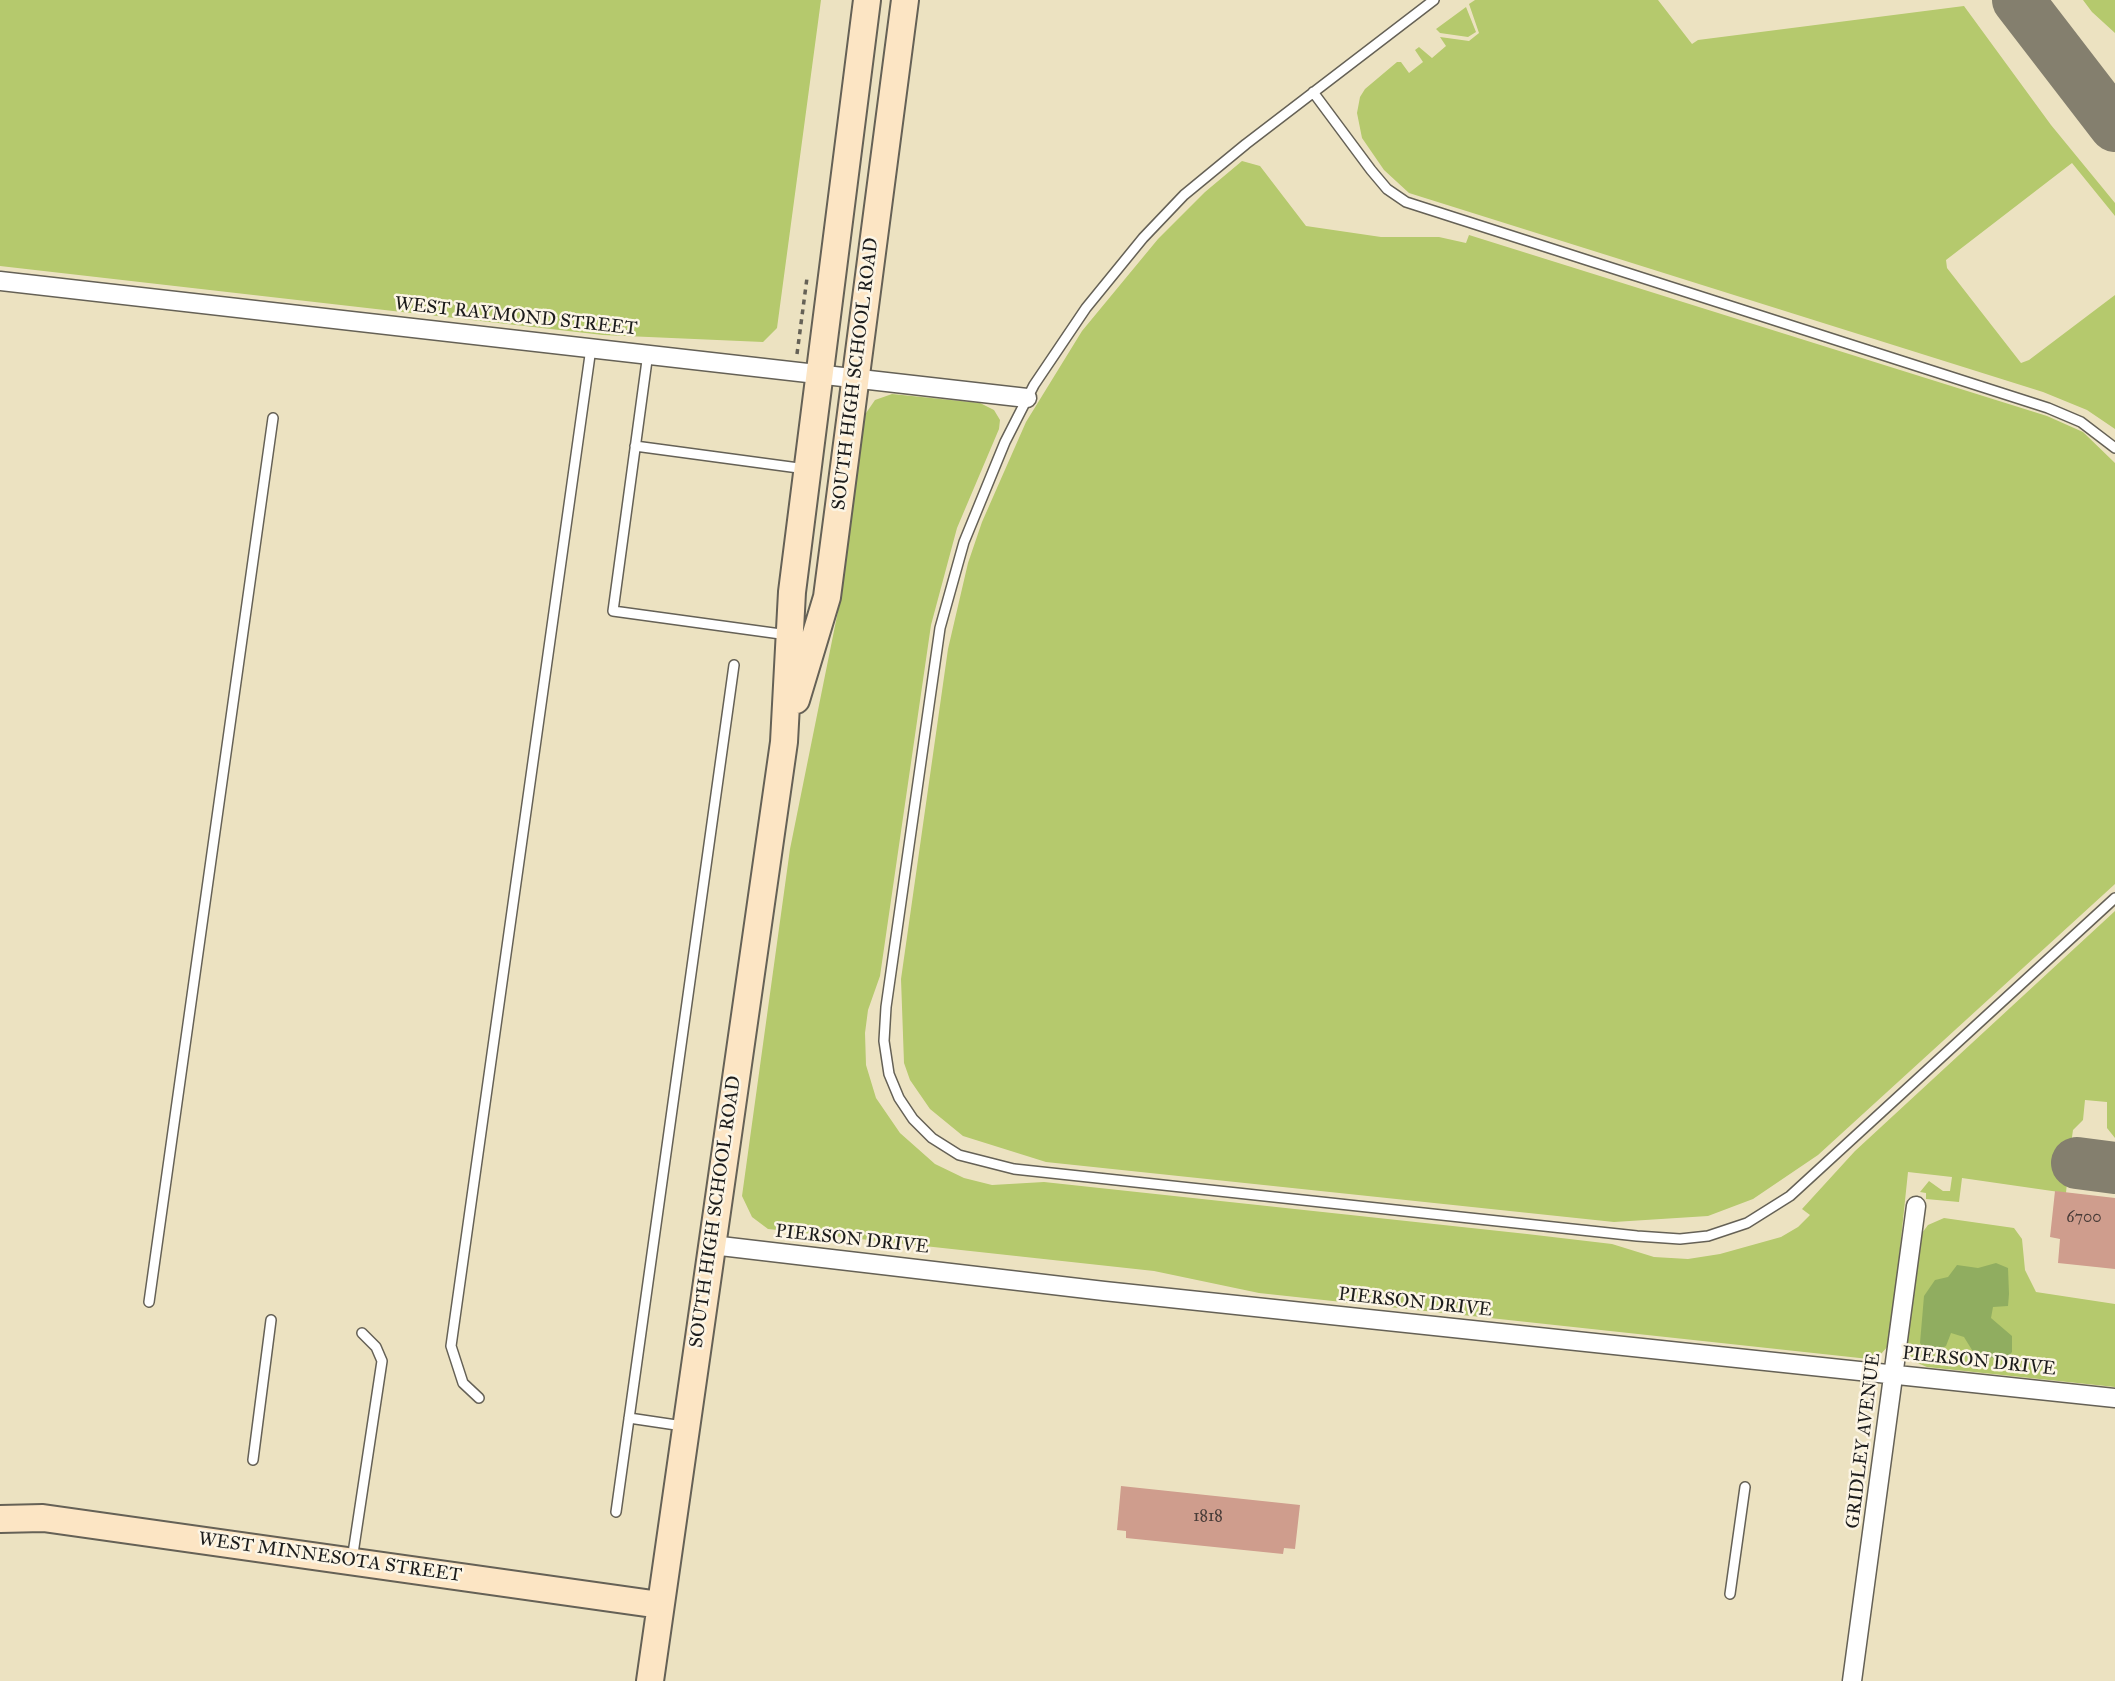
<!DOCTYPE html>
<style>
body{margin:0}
canvas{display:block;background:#ece2c1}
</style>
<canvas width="2115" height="1681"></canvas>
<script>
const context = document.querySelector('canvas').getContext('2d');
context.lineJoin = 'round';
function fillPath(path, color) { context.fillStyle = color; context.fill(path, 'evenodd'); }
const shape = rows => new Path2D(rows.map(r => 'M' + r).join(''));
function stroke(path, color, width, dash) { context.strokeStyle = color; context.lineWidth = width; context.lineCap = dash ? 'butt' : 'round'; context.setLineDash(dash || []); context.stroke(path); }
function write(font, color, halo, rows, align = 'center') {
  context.font = font + ' "IM FELL Great Primer",serif'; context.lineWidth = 5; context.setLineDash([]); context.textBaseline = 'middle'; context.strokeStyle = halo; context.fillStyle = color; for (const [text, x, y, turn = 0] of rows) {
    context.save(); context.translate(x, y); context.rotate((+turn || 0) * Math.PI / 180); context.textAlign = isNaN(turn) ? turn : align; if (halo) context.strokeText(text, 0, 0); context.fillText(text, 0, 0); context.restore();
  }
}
fillPath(shape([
 [0,0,821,0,777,328,763,342,603,335,0,266],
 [1475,0,1658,0,1692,44,1698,40,1964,6,2051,125,2115,203,2115,216,2072,163,1946,260,1947,268,2021,363,2029,360,2115,295,2115,429,2087,410,2043,392,1409,193,1384,170,1362,138,1357,113,1360,97,1365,89,1397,62,1401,62,1409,73,1423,62,1415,50,1419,47,1432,58,1446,46,1440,37,1469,41,1479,33,1469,4],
 [2083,0,2115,0,2115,33,2092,12],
 [1466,7,1476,32,1468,37,1440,33,1436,29],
 [1242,161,1260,166,1306,226,1381,237,1439,237,1466,243,1469,235,2047,416,2083,432,2115,463,2115,884,1818,1155,1753,1199,1708,1216,1614,1222,1046,1162,963,1136,930,1109,910,1080,904,1063,901,979,948,649,968,563,982,522,1026,422,1082,331,1158,239,1205,192],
 [892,394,980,403,994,410,1000,420,999,429,957,528,931,625,880,976,868,1010,865,1033,866,1065,876,1098,900,1133,935,1164,964,1178,992,1185,1044,1182,1527,1234,1612,1244,1654,1257,1688,1259,1720,1254,1781,1237,1798,1227,1810,1215,1802,1209,1855,1151,2115,911,2115,1138,2107,1128,2107,1102,2085,1100,2083,1120,2073,1130,2070,1151,2062,1150,2061,1160,2069,1161,2066,1193,1962,1178,1959,1202,1926,1199,1926,1193,1920,1192,1929,1181,1943,1191,1950,1191,1952,1177,1908,1172,1890,1344,1880,1355,1869,1359,1259,1293,1154,1271,768,1229,752,1217,742,1196,790,849,838,611,864,416,875,400],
 [1944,1218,2014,1228,2022,1239,2025,1270,2036,1292,2115,1304,2115,1387,1927,1367,1915,1362,1908,1352,1907,1343,1919,1237,1928,1225]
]), '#b5c96d');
fillPath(shape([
 [1996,1263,2008,1268,2009,1294,2008,1306,1993,1307,1991,1318,2012,1336,2012,1352,2004,1361,1989,1357,1972,1350,1964,1337,1951,1333,1946,1346,1936,1351,1927,1351,1920,1343,1924,1296,1935,1280,1948,1277,1957,1265,1978,1268]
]), '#90ad60');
stroke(shape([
 [2018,0,2115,126],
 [2077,1163,2115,1168]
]), '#847f6e', 52);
fillPath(shape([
 [2055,1191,2115,1198,2115,1269,2058,1263,2060,1239,2050,1237],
 [1121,1486,1300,1505,1295,1549,1284,1548,1283,1554,1126,1538,1126,1531,1117,1530]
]), '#cf9d8d');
const lane = shape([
 [1434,0,1246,144,1184,195,1143,238,1086,308,1034,385,1005,442,964,542,940,628,886,1007,884,1041,889,1074,899,1098,913,1119,932,1138,959,1155,1014,1169,1637,1236,1680,1239,1708,1236,1747,1223,1790,1196,2115,898],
 [1313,92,1371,170,1387,189,1406,202,2048,408,2081,422,2115,448],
 [648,353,613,611,788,635],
 [635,446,806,469],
 [149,1302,273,418],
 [479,1398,463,1383,451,1346,591,348],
 [629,1418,683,1426],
 [253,1460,271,1320],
 [616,1512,734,665],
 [352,1560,382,1361,376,1347,362,1333],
 [1730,1594,1745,1487]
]);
const street = shape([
 [0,281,1027,398],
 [712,1245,1104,1291,2115,1398],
 [1852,1681,1916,1206]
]);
const secondary = shape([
 [796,700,827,597,905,0],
 [0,1519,43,1518,660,1605],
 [650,1681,784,742,792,592,867,0]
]);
stroke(lane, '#656156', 12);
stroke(street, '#656156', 21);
stroke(secondary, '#656156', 30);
stroke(shape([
 [797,354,807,278]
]), '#656156', 3.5, [5, 5]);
stroke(lane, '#fff', 9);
stroke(street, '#fff', 18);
stroke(secondary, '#fce5c4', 26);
write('16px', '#493c38', null, [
 ["6700",2084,1218],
 ["1818",1208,1517]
]);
write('19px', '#1c1c1c', '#fcf5e5', [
 ["WEST RAYMOND STREET",516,317,6],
 ["SOUTH HIGH SCHOOL ROAD",856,374,-83],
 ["SOUTH HIGH SCHOOL ROAD",716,1212,-82],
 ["PIERSON DRIVE",852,1240,6],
 ["PIERSON DRIVE",1415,1303,6],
 ["PIERSON DRIVE",1979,1362,6],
 ["GRIDLEY AVENUE",1864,1441,-83],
 ["WEST MINNESOTA STREET",330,1558,8]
]);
</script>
